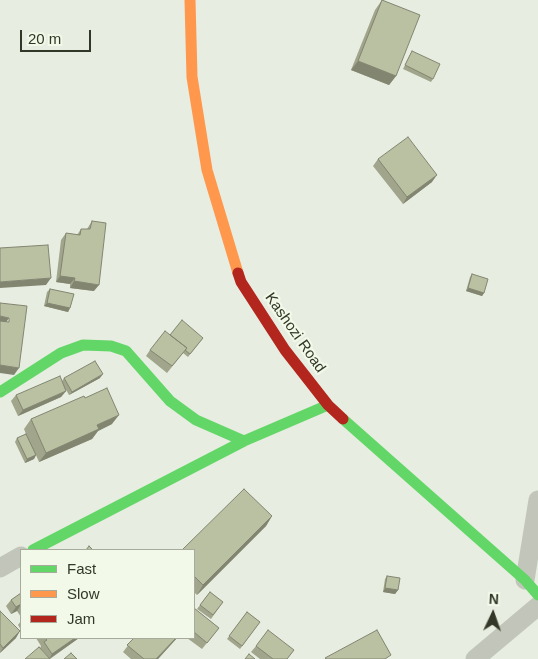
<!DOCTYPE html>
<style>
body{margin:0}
#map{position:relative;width:538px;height:659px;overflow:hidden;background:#e7ede1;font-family:Arial,sans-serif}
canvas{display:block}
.legend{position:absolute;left:20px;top:549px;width:175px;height:90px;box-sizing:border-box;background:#f2f9e8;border:1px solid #a6ab9b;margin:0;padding:6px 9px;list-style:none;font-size:15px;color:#333728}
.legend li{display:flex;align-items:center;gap:10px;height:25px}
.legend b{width:25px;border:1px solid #a6ab9b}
.north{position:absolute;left:468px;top:589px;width:50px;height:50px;-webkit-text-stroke:4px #f2f9e8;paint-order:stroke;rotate:3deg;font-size:14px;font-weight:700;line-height:20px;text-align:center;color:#333728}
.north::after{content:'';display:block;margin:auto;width:18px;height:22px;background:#333728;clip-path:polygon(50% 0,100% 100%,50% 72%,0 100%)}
.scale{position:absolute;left:20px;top:30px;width:71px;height:22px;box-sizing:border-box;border:2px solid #333728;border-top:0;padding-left:6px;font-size:15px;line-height:18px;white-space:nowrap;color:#333728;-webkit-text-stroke:4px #f2f9e8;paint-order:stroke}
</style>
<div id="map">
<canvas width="538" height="659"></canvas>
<ul class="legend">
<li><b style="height:6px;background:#63d668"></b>Fast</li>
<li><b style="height:6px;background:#ff974d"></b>Slow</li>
<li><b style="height:6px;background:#b3261e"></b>Jam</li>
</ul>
<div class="north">N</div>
<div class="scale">20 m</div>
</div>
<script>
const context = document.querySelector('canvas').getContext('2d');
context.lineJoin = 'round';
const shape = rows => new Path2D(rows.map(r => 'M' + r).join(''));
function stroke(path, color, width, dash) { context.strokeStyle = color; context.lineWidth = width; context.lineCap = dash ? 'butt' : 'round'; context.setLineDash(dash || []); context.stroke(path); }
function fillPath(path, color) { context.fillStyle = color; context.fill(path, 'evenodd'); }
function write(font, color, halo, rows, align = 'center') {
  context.font = font + ' Arial,sans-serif'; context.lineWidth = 4.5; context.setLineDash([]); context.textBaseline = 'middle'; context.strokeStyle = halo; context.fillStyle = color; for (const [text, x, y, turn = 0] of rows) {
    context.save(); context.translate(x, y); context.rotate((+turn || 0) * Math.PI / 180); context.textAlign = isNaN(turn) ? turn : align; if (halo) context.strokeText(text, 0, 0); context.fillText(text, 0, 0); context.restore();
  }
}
stroke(shape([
 [0,568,21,556],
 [525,580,538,500],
 [475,659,538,606]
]), '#c2c6ba', 19);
stroke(shape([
 [0,392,61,353,83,345,111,346,126,351,170,401,196,420,244,441],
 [343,419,525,580,538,595],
 [33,550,244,441,328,405]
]), '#63d668', 11);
stroke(shape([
 [190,0,192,77,207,170,238,273]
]), '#ff974d', 11);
stroke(shape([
 [238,273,241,282,285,350,328,405,343,419]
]), '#b3261e', 11);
fillPath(shape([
 [382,0,396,76,389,85,351,70,375,10],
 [412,51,433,79,431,82,403,69],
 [378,159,432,182,403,204,373,166],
 [92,221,94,291,70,288,70,284,56,282,61,240,66,233,77,235,81,229,87,229],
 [472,274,484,293,482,296,466,291,470,277],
 [50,289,70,308,68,312,44,306,47,292],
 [170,335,203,338,188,357,183,353,167,373,146,356,150,350],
 [64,378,100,378,69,395,65,388,66,391,61,397,18,416,11,401,16,395,62,381],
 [85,398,112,424,98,431,92,439,39,462,36,455,34,459,25,463,15,442,17,438,26,434,24,429,31,419],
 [272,516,266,526,197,595,194,592,194,550],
 [387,576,398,590,395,594,383,592,385,579],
 [210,592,223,602,211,619,197,609],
 [21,593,21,617,17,611,11,614,6,606,11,600],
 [194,608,219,628,202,649,187,638,194,638],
 [0,611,16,638,0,653],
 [247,612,260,622,240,649,227,639],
 [21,621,21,630,18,625],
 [36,638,79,638,50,659,40,648,41,646],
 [134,638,177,638,158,659,131,659,123,652],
 [256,646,294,650,287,659,260,659,251,652]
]), '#a0a58b');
fillPath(shape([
 [358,61,396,76,389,85,351,70],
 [437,175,432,182,403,204,407,197],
 [60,276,75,278,70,284,56,282],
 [51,278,46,285,0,288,0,282],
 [74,281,99,285,94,291,70,288],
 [468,288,484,293,482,296,466,291],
 [47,303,70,308,68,312,44,306],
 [0,316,9,318,5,324,0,324],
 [0,365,19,368,14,375,0,373],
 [103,374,100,378,69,395,72,392],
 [66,391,61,397,18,416,23,410],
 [119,415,112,424,98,431,92,439,39,462,46,453,97,425],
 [36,455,34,459,25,463,27,459],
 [272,516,266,526,197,595,203,585],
 [385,588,398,590,395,594,383,592],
 [21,604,17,611,11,614,16,607],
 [20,631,16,638,0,653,3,648],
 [75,638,79,638,49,659,52,654],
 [176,638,177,638,158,659,156,659]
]), '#828671');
const building = shape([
 [382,0,420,15,396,76,358,61,382,0],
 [412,51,440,64,433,79,405,65,412,51],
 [408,137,437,175,407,197,378,159,408,137],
 [92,221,106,223,99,285,74,281,75,278,60,276,66,233,80,235,81,229,90,229,92,221],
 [48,245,51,278,0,282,0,248,48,245],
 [472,274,488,279,484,293,468,288,472,274],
 [50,289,74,294,70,308,47,303,50,289],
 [0,303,27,306,19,368,0,365,0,321,9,322,9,318,0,316,0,303],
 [182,320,203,338,190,354,185,350,187,348,170,335,182,320],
 [165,331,187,348,172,366,150,350,165,331],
 [95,361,103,374,72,392,64,378,95,361],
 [60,376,66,391,23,410,16,395,60,376],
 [107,388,119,415,97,425,99,429,46,453,31,419,84,396,85,398,107,388],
 [26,434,36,455,27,459,17,438,26,434],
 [244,489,272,516,203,585,194,576,194,550,182,550,244,489],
 [89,546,93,550,86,550,89,546],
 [387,576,400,578,398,590,385,588,387,576],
 [210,592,223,602,213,615,200,605,210,592],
 [21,593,21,604,16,607,11,600,21,593],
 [194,608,219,628,207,643,194,632,194,608],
 [0,611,20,631,3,648,0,644,0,611],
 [247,612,260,622,242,646,229,636,247,612],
 [268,630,294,650,287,659,273,659,256,646,268,630],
 [377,630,391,655,385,659,326,659,325,658,377,630],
 [45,638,75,638,52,654,44,642,47,640,45,638],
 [134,638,176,638,156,659,144,659,127,645,134,638],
 [39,647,50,659,25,659,39,647],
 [71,653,77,659,64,659,71,653],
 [249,654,255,659,245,659,249,654]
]);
fillPath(building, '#bac0a2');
stroke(building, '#828671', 1);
write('15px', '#333728', '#f2f9e8', [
 ["Kashozi Road",295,333,55]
]);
</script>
